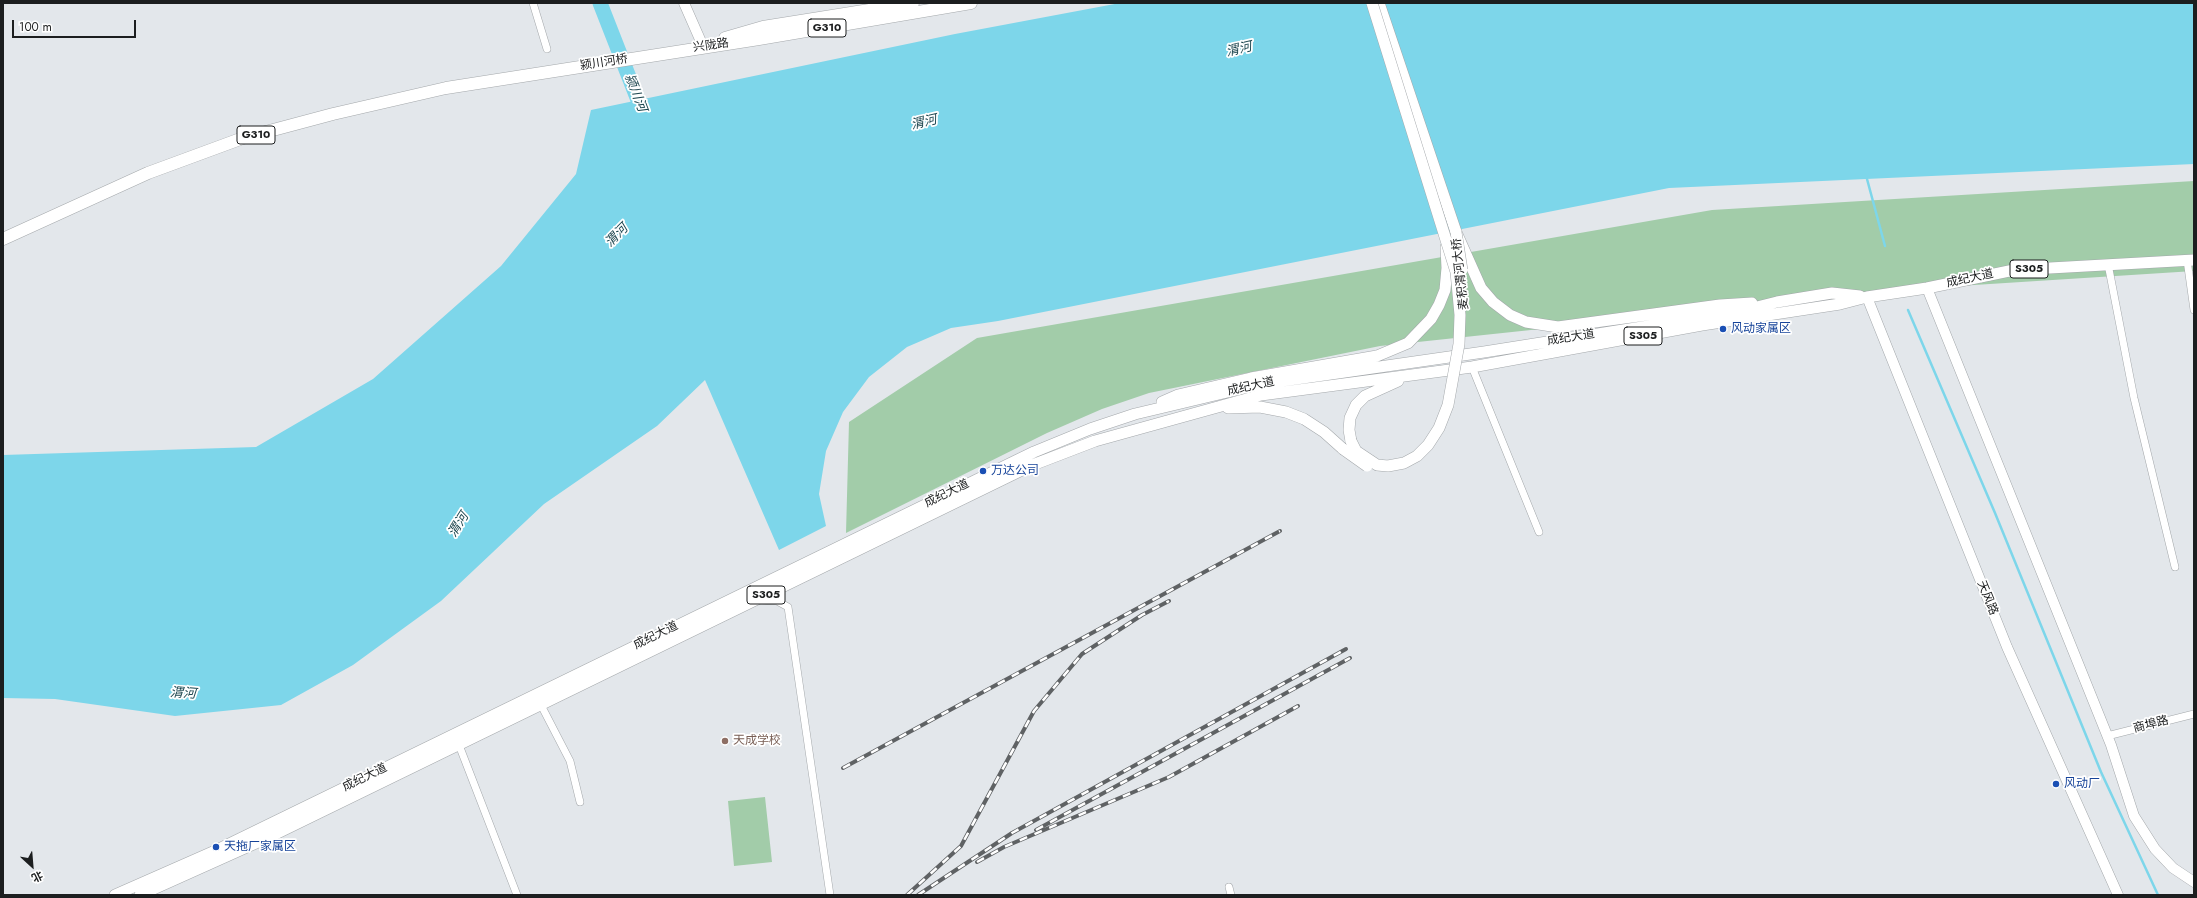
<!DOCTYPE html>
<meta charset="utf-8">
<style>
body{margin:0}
#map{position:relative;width:2197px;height:898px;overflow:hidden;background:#e3e7eb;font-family:Jost,"Noto Sans SC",sans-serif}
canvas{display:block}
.frame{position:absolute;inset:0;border:4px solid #1c1e1f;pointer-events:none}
.north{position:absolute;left:12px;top:846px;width:40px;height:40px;-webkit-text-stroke:3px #fff;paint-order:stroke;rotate:154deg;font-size:11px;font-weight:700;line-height:16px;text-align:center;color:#1c1e1f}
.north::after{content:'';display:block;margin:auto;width:14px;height:18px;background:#1c1e1f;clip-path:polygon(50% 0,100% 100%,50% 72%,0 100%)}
.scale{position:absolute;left:12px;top:20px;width:124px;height:18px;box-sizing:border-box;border:2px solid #1c1e1f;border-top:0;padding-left:5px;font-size:12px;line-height:14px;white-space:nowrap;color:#1c1e1f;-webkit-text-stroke:3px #fff;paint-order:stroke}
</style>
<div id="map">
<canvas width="2197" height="898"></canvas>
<div class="frame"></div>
<div class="north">北</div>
<div class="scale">100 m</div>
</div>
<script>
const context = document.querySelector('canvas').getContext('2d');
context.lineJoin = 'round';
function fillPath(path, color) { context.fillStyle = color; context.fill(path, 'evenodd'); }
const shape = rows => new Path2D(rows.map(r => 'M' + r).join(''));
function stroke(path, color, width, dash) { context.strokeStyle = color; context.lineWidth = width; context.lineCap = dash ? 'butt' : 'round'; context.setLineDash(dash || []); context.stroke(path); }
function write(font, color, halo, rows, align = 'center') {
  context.font = font + ' Jost,"Noto Sans SC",sans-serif'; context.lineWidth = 3.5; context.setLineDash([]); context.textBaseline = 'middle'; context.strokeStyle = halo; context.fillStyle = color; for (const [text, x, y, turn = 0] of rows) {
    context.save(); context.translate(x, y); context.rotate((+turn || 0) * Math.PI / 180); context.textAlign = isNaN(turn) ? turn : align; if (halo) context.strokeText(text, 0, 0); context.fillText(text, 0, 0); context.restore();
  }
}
fillPath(shape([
 [2194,181,2194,271,1927,288,1380,346,1149,393,1102,409,1047,433,846,533,849,422,977,338,1712,210],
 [765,797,772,862,734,866,728,801]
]), '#a2cca9');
fillPath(shape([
 [1120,3,2194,3,2194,164,1669,188,998,321,951,328,907,347,869,377,843,412,826,451,819,494,826,526,779,550,705,380,657,426,544,504,441,601,353,665,281,705,175,716,55,699,3,698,3,455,256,447,373,379,501,266,576,174,591,110,955,34]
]), '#7dd6ea');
stroke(shape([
 [1867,179,1885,246],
 [1908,310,1995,513,2101,772,2158,895]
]), '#7dd6ea', 2.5);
stroke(shape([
 [600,3,645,118]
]), '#7dd6ea', 15);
const street = shape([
 [533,3,547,49],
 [2187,260,2194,310],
 [2108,264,2134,398,2175,567],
 [1472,367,1539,532],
 [757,600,777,601,788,607,830,895],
 [541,705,570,761,580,802],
 [2107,736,2194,714],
 [459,745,517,895],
 [1229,887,1231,895]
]);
const secondary = shape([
 [684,3,702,44],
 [1927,288,2111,745,2134,816,2155,849,2173,868,2194,882],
 [1867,297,2007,647,2118,895]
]);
const primary = shape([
 [1379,3,1456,232,1481,288,1493,302,1510,315,1526,322,1558,327,1720,305,1752,303],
 [1162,402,1178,395,1251,378,1377,356,1408,343,1431,319,1439,305,1445,290,1447,268,1446,247],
 [1228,408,1260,407,1286,412,1304,419,1324,432,1343,449],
 [1351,441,1349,430,1350,418,1356,405,1365,396,1398,381],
 [115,895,215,851,1034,452,1090,429,1135,414,1261,384,1484,352,1737,312,1777,302,1832,293,1860,296],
 [140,895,267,838,1030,466,1095,441,1261,395,1472,367,1702,325,1840,304,1867,297,1927,288,2014,270,2194,260]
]);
const highway = shape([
 [725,38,763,27,913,3],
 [3,239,148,173,243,138,333,114,446,88,759,39,971,3]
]);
stroke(street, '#a4a8ab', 8);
stroke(secondary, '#a4a8ab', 11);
stroke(primary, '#a4a8ab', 12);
stroke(highway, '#a4a8ab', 13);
stroke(street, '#fff', 7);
stroke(secondary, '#fff', 10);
stroke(primary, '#fff', 11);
stroke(highway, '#fff', 12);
const rail = shape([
 [843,768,1280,531],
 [1036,830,1350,658],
 [977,862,1004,847,1169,777,1298,706],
 [907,895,961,846,1034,711,1082,654,1142,615,1169,601],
 [918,895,1012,833,1346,649]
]);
stroke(rail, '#5f6264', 4);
stroke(rail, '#fff', 2.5, [8]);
const primaryBridge = shape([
 [1456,232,1462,270],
 [1351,441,1356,451,1377,465,1388,466,1404,463,1417,456,1428,445,1439,428,1448,405,1459,344,1460,315,1456,272,1372,3],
 [1343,449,1367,466]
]);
stroke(primaryBridge, '#a4a8ab', 12, []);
stroke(primaryBridge, '#fff', 11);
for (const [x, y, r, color] of [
 [1723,329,4,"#1a4fb4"],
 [983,471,4,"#1a4fb4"],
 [725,741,4,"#8d6e63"],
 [2056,784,4,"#1a4fb4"],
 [216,847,4,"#1a4fb4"]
]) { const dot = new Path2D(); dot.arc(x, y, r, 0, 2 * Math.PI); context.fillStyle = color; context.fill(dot); stroke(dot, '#fff', 1.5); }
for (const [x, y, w] of [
 [827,28,38],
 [256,135,38],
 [2029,269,38],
 [1643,336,38],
 [766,595,38]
]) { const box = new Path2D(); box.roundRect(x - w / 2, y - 9, w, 18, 3); context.fillStyle = '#fff'; context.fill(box); stroke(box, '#1c1e1f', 1); }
write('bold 11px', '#1c1e1f', null, [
 ["G310",827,28],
 ["G310",256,135],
 ["S305",2029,269],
 ["S305",1643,336],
 ["S305",766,595]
]);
write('12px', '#1c1e1f', '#fff', [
 ["兴陇路",711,46,-8],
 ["颍川河桥",604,63,-9],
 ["麦积渭河大桥",1461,274,-96],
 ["成纪大道",1970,279,-12],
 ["成纪大道",1571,338,-9],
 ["成纪大道",1251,387,-12],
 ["成纪大道",947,494,-26],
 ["天风路",1987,598,68],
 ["成纪大道",656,636,-26],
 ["商埠路",2151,725,-14],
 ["成纪大道",365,778,-26]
]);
write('12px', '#164399', '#fff', [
 ["风动家属区",1731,329],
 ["万达公司",991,471],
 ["风动厂",2064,784],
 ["天拖厂家属区",224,847]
], 'left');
write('12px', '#785e54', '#fff', [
 ["天成学校",733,741]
], 'left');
write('italic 13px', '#1e4750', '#fff', [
 ["渭河",1239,50,-13],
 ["颍川河",635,93,69],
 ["渭河",924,123,-13],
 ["渭河",617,236,-45],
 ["渭河",459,525,-58],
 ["渭河",183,694,4]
]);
</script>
